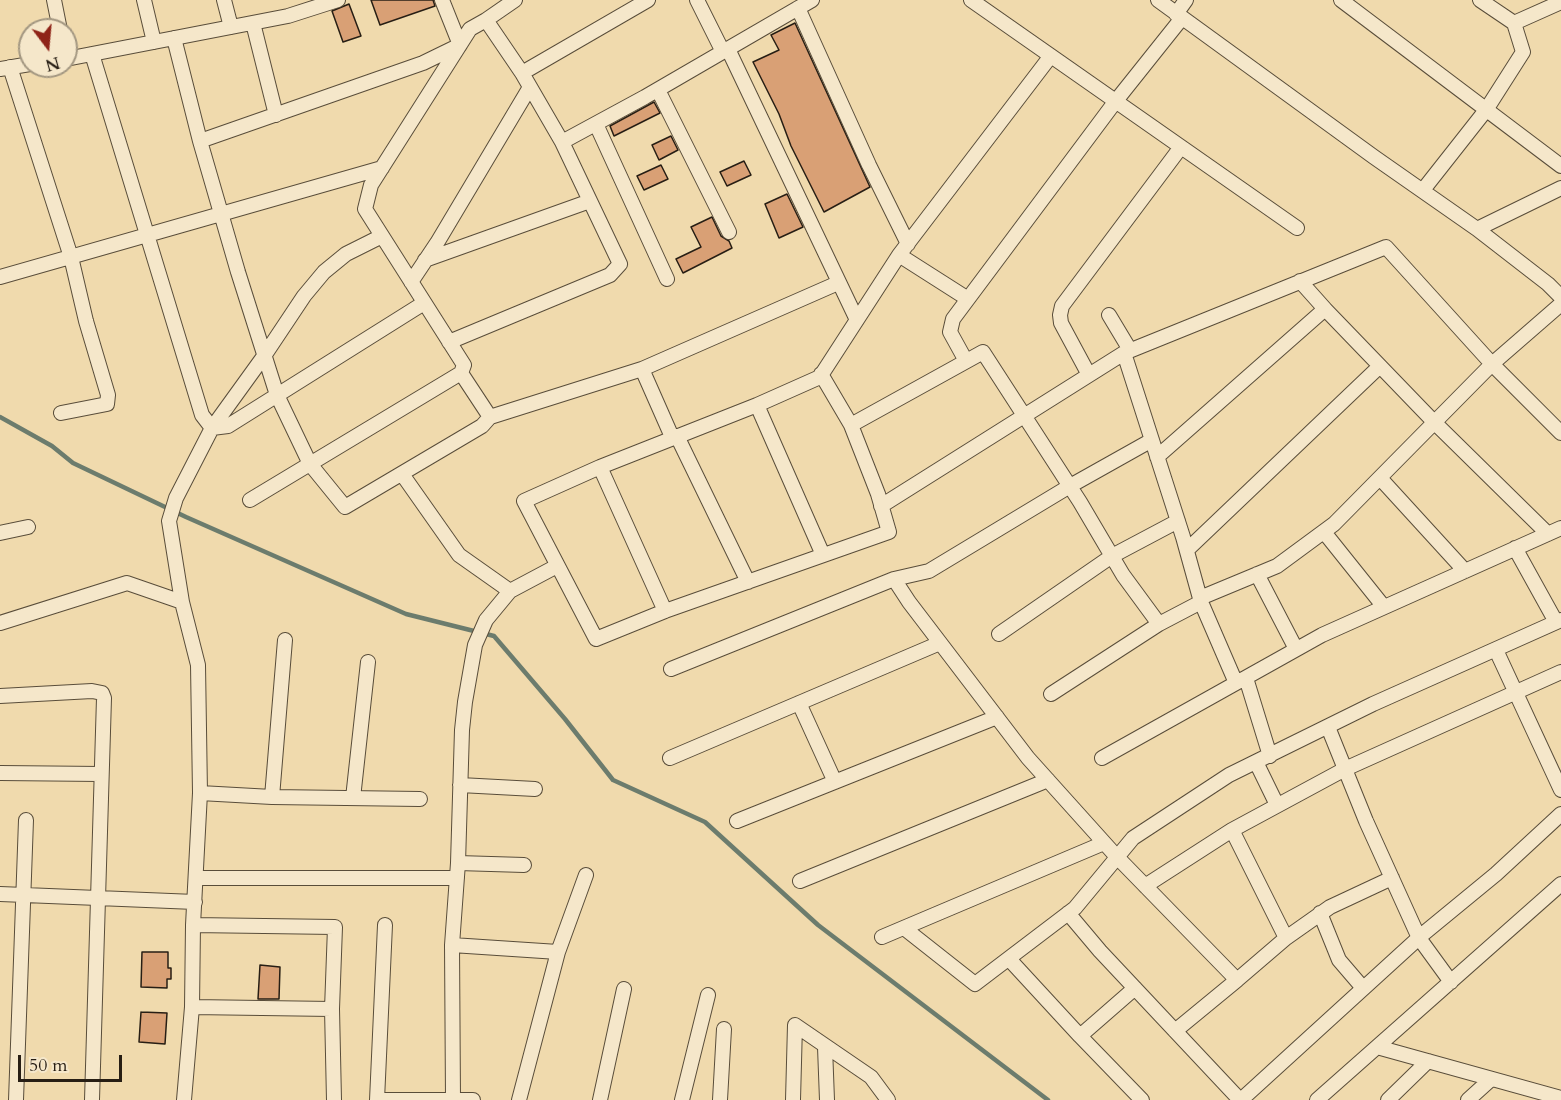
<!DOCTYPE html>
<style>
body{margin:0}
#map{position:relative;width:1561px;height:1100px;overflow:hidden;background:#f0daad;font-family:Cardo,serif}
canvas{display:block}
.north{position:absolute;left:18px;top:18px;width:60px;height:60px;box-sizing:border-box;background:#f5e7ca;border:2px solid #a39781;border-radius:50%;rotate:164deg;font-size:16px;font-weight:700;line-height:24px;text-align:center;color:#271e14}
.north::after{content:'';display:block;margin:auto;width:21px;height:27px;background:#8f2418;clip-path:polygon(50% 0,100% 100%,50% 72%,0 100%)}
.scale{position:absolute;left:18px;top:1055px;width:104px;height:27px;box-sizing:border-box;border:3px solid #271e14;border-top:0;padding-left:8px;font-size:18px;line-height:21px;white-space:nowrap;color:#271e14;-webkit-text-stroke:4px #f5e7ca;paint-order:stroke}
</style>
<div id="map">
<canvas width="1561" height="1100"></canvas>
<div class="north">N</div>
<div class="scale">50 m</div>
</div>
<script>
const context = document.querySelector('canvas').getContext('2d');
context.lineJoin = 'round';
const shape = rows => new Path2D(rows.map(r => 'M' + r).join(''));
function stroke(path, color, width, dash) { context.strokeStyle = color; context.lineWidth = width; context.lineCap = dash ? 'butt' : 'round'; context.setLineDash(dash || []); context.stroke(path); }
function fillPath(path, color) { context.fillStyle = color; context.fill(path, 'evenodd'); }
stroke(shape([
 [0,417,52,446,73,463,186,517,406,614,494,636,565,719,613,780,705,822,818,925,1048,1100]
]), '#6c7c6d', 4.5);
const building = shape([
 [371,0,433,0,435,6,380,25,371,0],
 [349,4,361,36,343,42,332,11,349,4],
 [795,23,870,187,824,212,791,146,779,114,753,62,779,50,771,35,795,23],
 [654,102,660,113,614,136,610,126,654,102],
 [671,136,678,150,659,160,652,145,671,136],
 [744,161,751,175,727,186,720,172,744,161],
 [661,165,668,179,644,190,637,176,661,165],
 [787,194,803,227,779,238,765,204,787,194],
 [712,217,721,236,729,241,732,248,683,273,676,259,701,247,691,227,712,217],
 [142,952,168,952,168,968,171,968,171,979,167,979,167,988,141,987,142,952],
 [260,965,280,967,279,999,258,999,260,965],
 [141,1012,167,1013,165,1044,139,1042,141,1012]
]);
fillPath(building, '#d9a075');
stroke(building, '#271e14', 1.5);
const minor = shape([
 [54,0,60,30],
 [144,0,154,42],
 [224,0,231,27],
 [442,0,460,45,423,63,200,141,238,272,277,395,310,464,345,507,482,426,490,417,642,369],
 [697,0,723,52],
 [971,0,1297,228],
 [1158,0,1374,157,1477,229,1548,284,1561,297],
 [1341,0,1561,166],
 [1480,0,1514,23],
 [798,8,869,165,908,244],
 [1176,14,1186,0],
 [486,20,515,0],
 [253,23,276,115],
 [174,38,200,141],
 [728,49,857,320],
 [92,54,202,415,212,428,228,426,424,303],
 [66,59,288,16,338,0],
 [10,67,71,257,86,321,108,395,107,404,61,413],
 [0,69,30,64],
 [658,90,729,232],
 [596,124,667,279],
 [562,142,645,97,812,0],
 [1423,190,1486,110,1523,52,1514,23,1561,2],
 [1477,229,1561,188],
 [899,255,968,299],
 [425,260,590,201],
 [0,277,382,168],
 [1300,281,1325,309],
 [411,282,437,243,530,87],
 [1109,315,1130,350],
 [449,342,610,275,620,264,562,142,522,73,648,0],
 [966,361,950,332,953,319,1115,102,1182,18],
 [461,373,490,417],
 [821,374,851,425],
 [1089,375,1061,323,1060,315,1062,306,1181,147],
 [757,405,823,555],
 [677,436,748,582],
 [672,437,642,369,838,283],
 [1157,457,1325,309,1435,423,1548,534],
 [600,467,524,501,596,639,665,611,889,532,878,494,851,425,983,352,1080,502,1123,575,1159,624],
 [402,474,459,555,510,591],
 [1380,478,1465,571],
 [250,500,461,373,464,365,365,209,371,185,470,29,486,20,522,73],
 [881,506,1124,353],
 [1324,532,1384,607],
 [0,533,28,527],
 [1515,548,1556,622],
 [1187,550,1380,366],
 [1257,574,1296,649],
 [894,579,909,602,1028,758,1117,857,1237,980,1175,1031],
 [1200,598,1277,566,1334,524,1492,364,1561,304],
 [182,602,169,521,176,498,212,428,264,356,304,296,324,272,346,254,382,236],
 [665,611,600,467,757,405,820,377,899,255,1050,57],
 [0,623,127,583,182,602,198,665,200,793,193,925,192,1007,184,1100],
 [999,634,1112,556,1178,521],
 [1496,650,1561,790],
 [671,669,894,579,929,571,1070,486,1152,440],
 [1246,678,1270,756],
 [1236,683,1201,602,1183,537,1124,353,1386,247,1492,364,1561,433],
 [1051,694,1159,624,1201,602],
 [0,696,92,691,102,693,104,698,92,1100],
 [799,703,835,782],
 [1328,727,1366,821,1419,938,1451,982],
 [670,758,940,643],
 [1102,758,1322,635,1561,528],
 [1256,762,1277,805],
 [0,773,101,774],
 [460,785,535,789],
 [200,793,272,797,420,799],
 [272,797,285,640],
 [353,798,368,662],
 [737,821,997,717],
 [458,863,524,865],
 [196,878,457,878],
 [800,881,1048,780],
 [1145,886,1232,830],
 [0,894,195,902],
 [1068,913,1100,951,1240,1100],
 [1320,913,1339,960,1363,988],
 [193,925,335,927,332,1009,334,1100],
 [904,928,975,984,1075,908,1133,838,1229,775,1373,704,1561,620],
 [882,937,1104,843],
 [1286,938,1330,907,1392,878],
 [452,945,558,952],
 [1009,959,1080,1036,1142,1100],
 [1237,980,1286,938,1232,830,1345,769,1561,672],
 [192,1007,332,1009],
 [1080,1036,1135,988],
 [825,1047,827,1100],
 [1377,1047,1561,1098],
 [453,1099,452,945,458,863,462,730,465,702,475,645,486,620,510,591,557,566],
 [16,1100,26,820],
 [377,1100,385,925],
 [380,1100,473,1100],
 [519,1100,558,952,586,875],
 [600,1100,624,989],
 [682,1100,708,995],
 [720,1100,724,1029],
 [793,1100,795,1025,871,1077,888,1100],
 [1241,1100,1423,934,1496,874,1561,814],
 [1317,1100,1561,884],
 [1388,1100,1428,1061],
 [1468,1100,1490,1080]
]);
stroke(minor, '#594d3a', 16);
stroke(minor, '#f5e7ca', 14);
</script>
